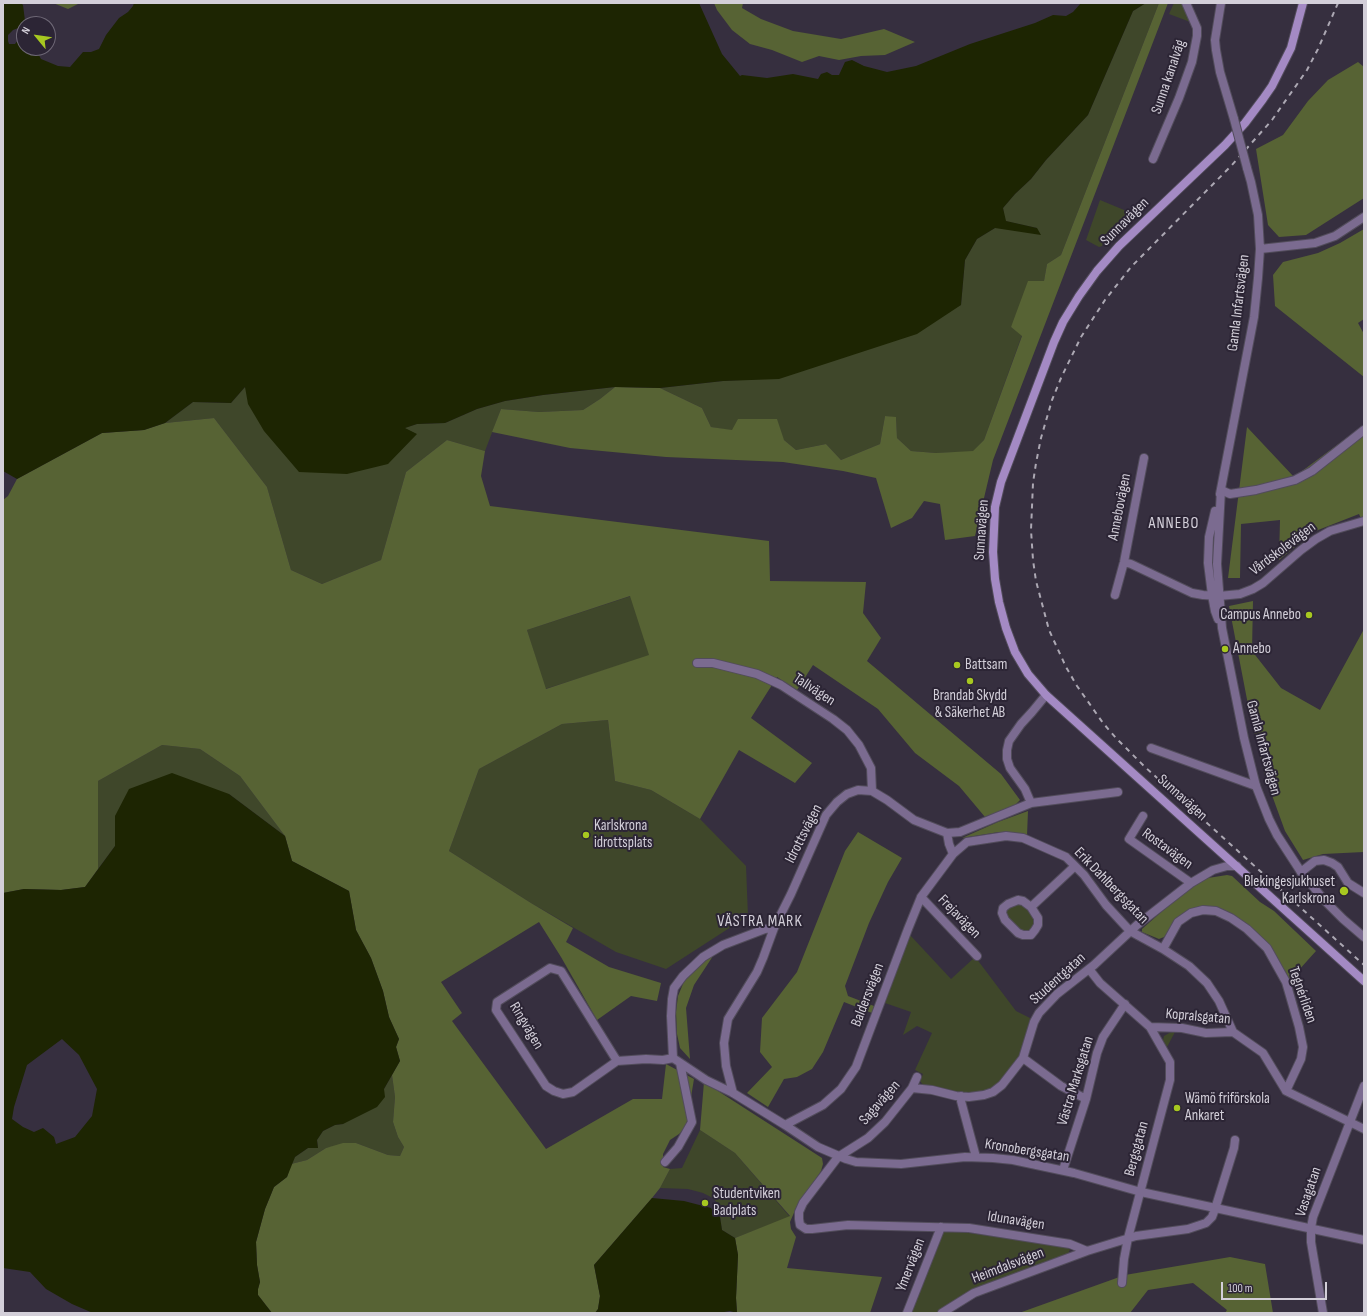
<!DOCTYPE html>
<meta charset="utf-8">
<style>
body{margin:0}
#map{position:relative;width:1367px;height:1316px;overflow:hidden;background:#362f3f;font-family:"Sofia Sans Condensed",sans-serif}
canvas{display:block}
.frame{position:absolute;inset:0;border:4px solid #d3cfd9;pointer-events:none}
.north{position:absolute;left:16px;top:16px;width:40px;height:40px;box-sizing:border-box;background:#2c2535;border:1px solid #6f6977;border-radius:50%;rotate:299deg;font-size:11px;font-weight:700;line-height:16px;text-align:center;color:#d3cfd9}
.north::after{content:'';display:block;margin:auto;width:14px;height:18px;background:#a7c820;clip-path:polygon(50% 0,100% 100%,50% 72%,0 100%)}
.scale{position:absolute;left:1221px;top:1282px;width:106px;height:18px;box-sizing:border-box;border:2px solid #d3cfd9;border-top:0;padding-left:5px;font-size:12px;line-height:14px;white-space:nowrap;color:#d3cfd9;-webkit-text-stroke:3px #2c2535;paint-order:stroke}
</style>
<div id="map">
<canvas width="1367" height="1316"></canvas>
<div class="frame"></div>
<div class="north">N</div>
<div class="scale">100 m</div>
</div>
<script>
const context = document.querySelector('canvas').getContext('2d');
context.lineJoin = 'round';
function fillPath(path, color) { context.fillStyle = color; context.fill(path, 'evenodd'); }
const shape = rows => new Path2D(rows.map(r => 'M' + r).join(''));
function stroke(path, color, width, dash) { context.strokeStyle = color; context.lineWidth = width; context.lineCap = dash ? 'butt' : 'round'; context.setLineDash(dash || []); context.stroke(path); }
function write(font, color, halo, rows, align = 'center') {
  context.font = font + ' "Sofia Sans Condensed",sans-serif'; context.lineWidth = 4; context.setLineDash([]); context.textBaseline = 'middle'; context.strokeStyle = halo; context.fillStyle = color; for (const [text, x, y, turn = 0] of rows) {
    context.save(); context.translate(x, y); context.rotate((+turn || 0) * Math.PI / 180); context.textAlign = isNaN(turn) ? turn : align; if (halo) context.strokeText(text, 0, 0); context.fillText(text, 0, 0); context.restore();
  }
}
fillPath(shape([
 [1146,3,1159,3,1061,255,1047,264,1044,281,1011,327,1022,335,984,440,973,452,936,453,911,451,897,438,896,418,885,416,880,444,841,460,826,444,796,450,784,440,711,427,702,408,660,388,723,381,779,378,807,369,961,305,965,260,977,239,995,228,1037,228,1005,221,1003,208,1015,194,1031,179,1046,160,1088,115,1133,11],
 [1174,3,1184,3,1193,23,1169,14],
 [1100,200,1129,212,1129,216,1121,221,1113,230,1106,236,1102,246,1099,247,1086,240],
 [245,387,404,447,416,434,404,428,417,424,445,423,477,409,505,401,543,395,615,387,600,399,583,410,539,412,501,409,485,451,447,440,406,472,381,560,322,584,291,570,267,487,214,418,165,423,193,402,231,403],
 [631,596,650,656,545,689,527,630],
 [608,720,615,781,651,790,700,819,746,866,748,916,666,969,616,952,531,903,449,851,479,769,562,724],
 [162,745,200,749,240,776,285,836,229,794,115,816,115,846,98,869,98,781],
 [1014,903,1025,905,1036,920,1032,931,1027,933,1019,931,1005,916,1005,911,1008,907],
 [910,935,951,979,974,958,976,958,1016,1011,1030,1018,1022,1054,998,1084,991,1089,979,1094,962,1093,924,1086,920,1081,923,1074,915,1070,932,1033,917,1026,903,1035,911,1012,885,1003],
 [1171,1032,1175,1032,1167,1047,1163,1040,1164,1036],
 [392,1075,395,1097,393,1122,398,1137,404,1147,400,1156,388,1155,356,1143,326,1148,307,1160,291,1164,295,1157,308,1148,318,1148,317,1140,323,1131,335,1125,343,1124,384,1089],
 [700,1130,735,1153,790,1217,735,1238,722,1230,720,1217,719,1205,713,1198,703,1193,688,1189,660,1188,670,1169,682,1168],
 [946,1230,1067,1246,1070,1249,1068,1254,974,1289,936,1313,910,1313,942,1233]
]), '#3f472a');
fillPath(shape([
 [53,3,80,3,68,9],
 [714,3,743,3,742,8,761,19,793,31,841,39,884,29,915,42,885,55,861,56,839,60,819,56,802,62,772,50,750,44,732,30,717,10],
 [1159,3,1168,3,993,460,975,536,945,540,940,504,924,501,912,518,891,528,876,478,843,471,783,462,666,457,570,448,492,432,501,409,539,412,583,410,600,399,615,387,660,388,702,408,711,427,732,430,738,419,777,419,784,440,796,450,826,444,841,460,880,444,885,416,896,417,897,438,911,451,936,453,973,451,984,440,1022,336,1011,327,1028,281,1044,281,1047,264,1061,255],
 [1358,62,1364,67,1364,198,1306,235,1279,237,1268,225,1256,149,1283,135,1308,101,1328,80],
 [1364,229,1364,319,1358,323,1364,334,1364,377,1275,306,1273,275,1283,262,1318,253,1340,243],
 [214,418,267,487,291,570,322,584,381,560,406,472,447,440,485,451,481,476,490,506,769,541,770,581,866,582,863,613,881,638,867,661,1001,774,1020,800,1013,807,985,817,959,786,915,753,878,709,813,665,797,690,777,677,751,718,812,763,795,783,739,750,700,819,651,790,615,781,608,720,562,724,479,769,449,851,531,903,573,928,566,942,609,967,661,983,657,1001,631,996,597,1020,561,957,539,922,441,982,462,1013,452,1021,546,1149,633,1099,662,1099,666,1064,694,1079,686,1127,679,1134,670,1140,663,1154,663,1167,670,1169,660,1188,652,1198,594,1265,600,1296,598,1309,595,1313,272,1313,258,1295,258,1289,260,1282,257,1265,256,1242,265,1209,274,1187,287,1177,291,1164,307,1160,326,1148,343,1143,356,1143,388,1155,400,1156,404,1147,398,1137,393,1122,395,1097,392,1075,400,1061,396,1047,399,1039,389,1017,383,991,371,958,356,930,349,891,292,861,285,836,240,776,200,749,162,745,98,781,98,869,85,887,61,890,24,889,3,893,3,500,8,496,17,479,102,433,144,430,165,423],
 [630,596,649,655,546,689,527,630],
 [1364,425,1364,525,1359,514,1313,532,1279,560,1280,520,1241,524,1240,578,1228,578,1247,427,1294,477],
 [1253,601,1252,651,1281,688,1320,710,1364,629,1364,852,1323,854,1303,860,1285,831,1265,776,1250,715,1229,606],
 [1028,811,1027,836,999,832,962,838,998,822],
 [858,832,902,858,888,882,869,923,845,986,848,996,874,1006,872,1013,844,1002,823,1052,812,1069,797,1077,784,1079,768,1107,747,1093,772,1067,760,1052,762,1018,797,972,845,851],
 [1227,875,1232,876,1260,902,1274,911,1316,951,1289,981,1250,927,1233,914,1219,908,1176,920,1164,937,1159,939,1142,932,1142,929,1192,885,1208,878],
 [713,956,694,985,686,1008,690,1059,680,1048,677,1034,676,1012,678,996,685,979,700,964],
 [704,1082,822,1158,823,1164,821,1171,796,1208,790,1222,791,1229,796,1237,787,1268,882,1277,870,1313,735,1313,737,1312,736,1298,738,1255,735,1238,790,1216,735,1153,700,1130],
 [1230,1257,1265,1264,1273,1313,1225,1313,1227,1310,1193,1283,1148,1290,1130,1313,1019,1313,1125,1275]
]), '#576334');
fillPath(shape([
 [3,3,21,3,23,5,25,21,21,27,13,30,8,35,8,41,9,44,15,44,22,35,24,35,24,48,35,48,41,59,58,66,70,67,83,52,91,52,99,49,106,35,119,18,128,12,133,6,134,3,699,3,722,54,740,76,742,75,767,78,793,74,818,79,821,74,827,72,832,75,839,75,845,62,852,60,864,66,887,72,916,66,970,44,1035,23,1053,15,1066,16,1073,12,1081,3,1146,3,1133,11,1088,115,1046,160,1031,179,1015,194,1003,208,1006,221,1037,228,1041,235,995,228,977,239,965,260,961,305,917,334,779,379,723,381,660,388,615,387,543,395,505,401,477,409,445,423,417,424,405,428,417,434,388,464,347,474,299,472,264,431,248,404,245,387,231,403,193,402,165,423,144,430,102,433,17,479,3,471],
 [172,773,229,794,285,836,292,861,349,891,356,930,371,958,383,991,389,1017,399,1039,396,1047,400,1061,384,1089,385,1097,377,1107,343,1124,335,1125,323,1131,317,1140,318,1148,308,1148,295,1157,287,1177,274,1187,265,1209,256,1242,257,1265,260,1282,258,1289,258,1295,272,1313,93,1313,72,1304,46,1289,30,1272,3,1268,3,893,24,889,61,890,85,887,115,846,115,816,129,789],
 [62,1039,79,1055,97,1089,92,1116,75,1137,56,1144,54,1137,43,1128,34,1132,23,1127,12,1119,14,1107,27,1065],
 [652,1198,684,1201,711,1208,714,1213,720,1217,722,1230,735,1238,738,1255,736,1298,737,1313,730,1311,724,1312,724,1313,595,1313,598,1309,600,1296,594,1265]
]), '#1d2502');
const minor = shape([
 [1153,159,1179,98,1192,62,1197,36,1197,28,1186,3],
 [1221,490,1230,494,1256,490,1295,480,1312,471,1364,430],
 [1124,562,1131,564,1192,593,1203,595,1219,596,1240,594,1253,589,1263,583,1301,550,1316,539,1330,531,1364,521],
 [1115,595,1124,562,1144,458],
 [697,663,713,663,757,674,781,685,833,719,847,730,859,745,871,768,872,791],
 [1151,748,1256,786],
 [1031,803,1025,789,1010,768,1007,759,1007,750,1009,741,1021,724,1032,712,1046,695],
 [1143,816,1129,839,1191,883],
 [947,833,949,844,953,854,967,842,1006,836,1023,838,1066,857,1084,875,1106,905,1130,931,1163,949,1189,966,1207,983,1219,1001,1233,1032],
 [1301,872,1315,861,1324,860,1332,863,1338,867,1348,883,1364,893],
 [921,897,977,956],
 [1018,900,1023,901,1031,907,1038,918,1038,925,1035,930,1031,935,1023,935,1018,933,1005,920,1002,913,1003,908,1008,904,1018,900],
 [1031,907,1075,866],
 [1163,949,1178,922,1191,913,1203,910,1216,911,1231,918,1247,929,1267,948,1286,982,1299,1027,1303,1047,1301,1059,1286,1091],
 [1089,969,1100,983,1150,1027,1182,1028,1206,1033,1233,1032,1263,1053,1286,1091,1364,1129],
 [673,1058,671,1016,672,999,674,988,683,976,703,957,723,945,765,929,774,928],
 [1023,1058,1061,1086,1086,1099],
 [617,1061,573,1092,563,1094,554,1091,546,1086,496,1010,497,1002,550,968,561,971,617,1061,646,1059,663,1060,673,1058,706,1080,733,1093,785,1125,818,1147,846,1159,856,1162,901,1164,965,1157,993,1158,1013,1160,1074,1173,1141,1192,1364,1240],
 [917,1077,912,1088,885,1122,868,1138,838,1157,803,1203,799,1212,799,1219,800,1225,806,1229,812,1229,848,1225,969,1228,1070,1244,1087,1251,1136,1236,1188,1229,1206,1223,1212,1217,1215,1209,1234,1148,1235,1140],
 [912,1088,932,1090,956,1096,969,1097,984,1095,993,1092,1002,1085,1023,1058,1034,1022,1039,1013,1057,994,1094,965,1137,925,1191,883,1213,870,1227,866,1237,866],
 [733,1093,726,1066,724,1043,728,1019,757,972,763,958,774,928,791,894,826,815,837,802,847,794,858,790,872,791,887,800,914,820,947,833,960,832,1031,803,1118,792],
 [961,1096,961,1101,976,1157],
 [785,1125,823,1105,841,1089,856,1067,908,929,921,897,953,854],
 [665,1162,678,1147,692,1122,680,1063],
 [1063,1170,1086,1099,1097,1053,1103,1037,1125,1004],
 [1122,1283,1124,1259,1128,1238,1170,1080,1170,1062,1150,1027],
 [907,1313,941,1227],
 [942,1313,974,1293,1087,1251],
 [1323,1313,1311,1242,1311,1228,1313,1217,1364,1086]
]);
const tertiary = shape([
 [1221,3,1215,40,1216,50,1220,72,1234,119],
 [1260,249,1315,243,1335,236,1364,217],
 [1221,490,1217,564,1222,628,1244,738,1256,786,1269,819,1277,835,1301,872,1325,901,1343,919,1364,937],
 [1220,494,1254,317,1258,278,1260,249,1258,215,1251,182,1247,168],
 [1215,511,1209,537,1208,563,1212,595,1215,611,1218,619]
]);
const secondary = shape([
 [1303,3,1291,48,1272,86,1263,99,1245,123,1225,145,1119,246,1097,271,1079,296,1063,322,1054,342,1001,482,995,507,993,552,995,579,999,602,1006,628,1015,652,1028,674,1046,695,1364,981]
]);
stroke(minor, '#524c5b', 10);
stroke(tertiary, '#524c5b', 10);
stroke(secondary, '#524c5b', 10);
stroke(minor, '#7b6b90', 8);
stroke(tertiary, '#7b6b90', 8);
stroke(secondary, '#a48ac4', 8);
stroke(shape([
 [1338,3,1318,49,1307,70,1272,120,1232,165,1131,267,1105,300,1081,337,1061,378,1052,400,1041,438,1036,463,1033,483,1031,530,1033,560,1036,581,1049,630,1066,667,1077,686,1103,723,1116,738,1145,767,1364,965]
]), '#aca8b3', 2, [5, 5]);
const tertiaryBridge = shape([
 [1234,119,1247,168]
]);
stroke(tertiaryBridge, '#524c5b', 10, []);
stroke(tertiaryBridge, '#7b6b90', 8);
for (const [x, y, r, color] of [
 [1309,615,4,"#a7c820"],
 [1225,649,4,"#a7c820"],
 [957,665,4,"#a7c820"],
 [970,681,4,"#a7c820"],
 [586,835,4,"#a7c820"],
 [1344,891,5,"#a7c820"],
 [1177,1108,4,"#a7c820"],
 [705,1203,4,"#a7c820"]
]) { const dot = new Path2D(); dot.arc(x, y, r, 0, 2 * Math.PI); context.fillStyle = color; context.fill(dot); stroke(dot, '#2c2535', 1.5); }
write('15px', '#d3cfd9', '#2c2535', [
 ["Sunna kanalväg",1169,77,-71],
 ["Sunnavägen",1125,222,-45],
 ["Gamla Infartsvägen",1239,303,-83],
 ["Annebovägen",1120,507,-79],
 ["Sunnavägen",982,530,-86],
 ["Vårdskolevägen",1283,549,-37],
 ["Tallvägen",814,690,33],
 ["Gamla Infartsvägen",1263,748,75],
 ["Sunnavägen",1182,798,42],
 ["Idrottsvägen",804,834,-63],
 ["Rostavägen",1167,849,36],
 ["Erik Dahlbergsgatan",1111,886,46],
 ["Frejavägen",959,917,46],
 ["Studentgatan",1058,979,-42],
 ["Baldersvägen",868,995,-69],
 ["Tegnérliden",1302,995,71],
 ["Kopralsgatan",1198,1017,5],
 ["Ringvägen",526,1026,59],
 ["Västra Marksgatan",1076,1081,-73],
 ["Sagavägen",880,1103,-49],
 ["Bergsgatan",1137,1149,-75],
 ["Kronobergsgatan",1027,1151,9],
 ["Vasagatan",1309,1192,-71],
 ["Idunavägen",1016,1221,9],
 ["Ymervägen",911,1265,-69],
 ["Heimdalsvägen",1008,1266,-21]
]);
write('15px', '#d3cfd9', '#2c2535', [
 ["Campus Annebo",1301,615,"right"],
 ["Annebo",1233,649],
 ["Battsam",965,665],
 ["Brandab Skydd",970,696,"center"],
 ["& Säkerhet AB",970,713,"center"],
 ["Karlskrona",594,826],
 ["idrottsplats",594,843],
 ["Blekingesjukhuset",1335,882,"right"],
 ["Karlskrona",1335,899,"right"],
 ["Wämö friförskola",1185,1099],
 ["Ankaret",1185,1116],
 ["Studentviken",713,1194],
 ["Badplats",713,1211]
], 'left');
context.letterSpacing = '1px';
write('16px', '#d3cfd9', '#2c2535', [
 ["ANNEBO",1174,524],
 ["VÄSTRA MARK",760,922]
]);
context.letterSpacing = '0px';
</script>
